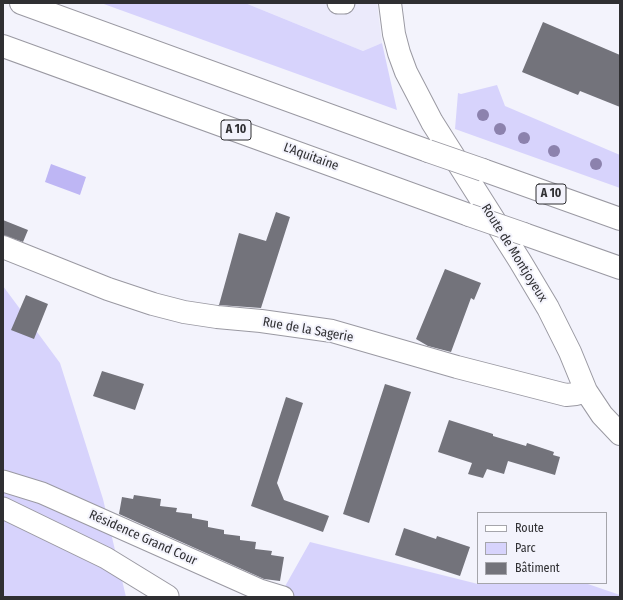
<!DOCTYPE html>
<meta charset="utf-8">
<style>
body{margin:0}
#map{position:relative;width:623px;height:600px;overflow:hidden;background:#f3f3fc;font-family:"Fira Sans Condensed",sans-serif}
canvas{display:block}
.frame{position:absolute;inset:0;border:4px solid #2f2f32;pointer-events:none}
.legend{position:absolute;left:477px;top:512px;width:130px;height:72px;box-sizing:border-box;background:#f3f3fc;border:1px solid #a5a5ab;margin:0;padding:5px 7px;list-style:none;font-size:12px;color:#2f2f32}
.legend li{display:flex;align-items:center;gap:8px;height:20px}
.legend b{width:20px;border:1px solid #a5a5ab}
</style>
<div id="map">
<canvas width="623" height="600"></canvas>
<div class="frame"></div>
<ul class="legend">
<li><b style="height:5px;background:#fff"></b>Route</li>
<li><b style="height:11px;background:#d7d3fc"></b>Parc</li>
<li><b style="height:11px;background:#73737b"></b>Bâtiment</li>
</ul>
</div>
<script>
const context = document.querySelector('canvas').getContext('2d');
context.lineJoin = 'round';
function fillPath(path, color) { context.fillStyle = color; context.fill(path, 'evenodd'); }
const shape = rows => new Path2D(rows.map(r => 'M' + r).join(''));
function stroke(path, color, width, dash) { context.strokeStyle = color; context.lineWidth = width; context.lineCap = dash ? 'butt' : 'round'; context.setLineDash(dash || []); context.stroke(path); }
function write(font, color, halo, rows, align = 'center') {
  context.font = font + ' "Fira Sans Condensed",sans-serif'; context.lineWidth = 4; context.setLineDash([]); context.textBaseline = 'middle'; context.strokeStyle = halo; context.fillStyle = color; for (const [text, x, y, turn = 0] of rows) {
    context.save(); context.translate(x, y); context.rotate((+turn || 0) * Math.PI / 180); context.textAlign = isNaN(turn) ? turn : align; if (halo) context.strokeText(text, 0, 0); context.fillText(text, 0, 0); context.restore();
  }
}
fillPath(shape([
 [245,3,377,3,382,43,363,51]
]), '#ebeafb');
fillPath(shape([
 [101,3,245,3,363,51,382,43,397,110],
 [497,85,505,106,620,155,620,188,455,129,458,93,461,94],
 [3,286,60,363,103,499,126,597,3,597],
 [310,542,478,584,585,583,620,595,620,597,279,597]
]), '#d7d3fc');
fillPath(shape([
 [51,164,86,177,80,195,45,182]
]), '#beb6f4');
fillPath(shape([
 [543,22,620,55,620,107,580,91,578,95,522,72],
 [276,212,290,217,261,308,219,305,239,233,266,241],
 [3,220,28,230,23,242,3,235],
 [445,269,481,283,474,300,471,298,451,352,428,346,416,339],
 [26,295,48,304,34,339,11,330],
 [102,371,144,384,135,410,93,396],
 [385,384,411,392,369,523,343,514],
 [286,397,303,403,277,483,284,500,329,516,323,532,251,506],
 [449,420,493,434,493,436,526,446,527,443,554,452,553,455,560,457,555,475,508,461,504,474,487,469,483,478,468,474,472,463,438,452],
 [134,495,161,499,160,506,177,508,176,512,192,514,192,518,208,521,208,527,224,530,224,534,240,536,240,540,256,542,255,549,272,551,271,555,284,557,280,581,264,579,119,514,122,497,133,499],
 [404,528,436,539,437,536,470,547,460,576,395,555]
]), '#73737b');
const street = shape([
 [338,3,344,3],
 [3,481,42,493,260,590,283,597],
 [3,508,106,558,168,596]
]);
const secondary = shape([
 [390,3,394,34,399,53,406,72,432,122,520,261,548,308,570,352,586,391,602,415,620,434],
 [3,247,108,289,153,304,184,312,217,317,261,321,332,331,457,367,566,395,576,394,586,391]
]);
const highway = shape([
 [21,3,428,151],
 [3,46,469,215],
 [483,170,620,219],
 [524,234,620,268]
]);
stroke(street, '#9a99a2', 23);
stroke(secondary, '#9a99a2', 24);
stroke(highway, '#9a99a2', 24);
stroke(street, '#fff', 21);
stroke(secondary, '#fff', 22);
stroke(highway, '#fff', 22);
const highwayBridge = shape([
 [428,151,483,170],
 [469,215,524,234]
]);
stroke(highwayBridge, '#9a99a2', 24, []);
stroke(highwayBridge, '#fff', 22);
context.fillStyle = '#8c82ad';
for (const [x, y] of [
 [483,115],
 [500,129],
 [524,138],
 [554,151],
 [596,164]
]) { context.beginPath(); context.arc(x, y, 6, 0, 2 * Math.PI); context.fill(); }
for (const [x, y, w] of [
 [236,130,30],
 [551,194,30]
]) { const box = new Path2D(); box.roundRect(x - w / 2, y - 10, w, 20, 3); context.fillStyle = '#f3f3fc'; context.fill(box); stroke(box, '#2f2f32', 1); }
write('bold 12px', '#2f2f32', null, [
 ["A 10",236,130],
 ["A 10",551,194]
]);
write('13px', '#2f2f32', '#f3f3fc', [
 ["L'Aquitaine",311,157,20],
 ["Route de Montjoyeux",514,253,58],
 ["Rue de la Sagerie",308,330,10],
 ["Résidence Grand Cour",143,538,24]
]);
</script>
